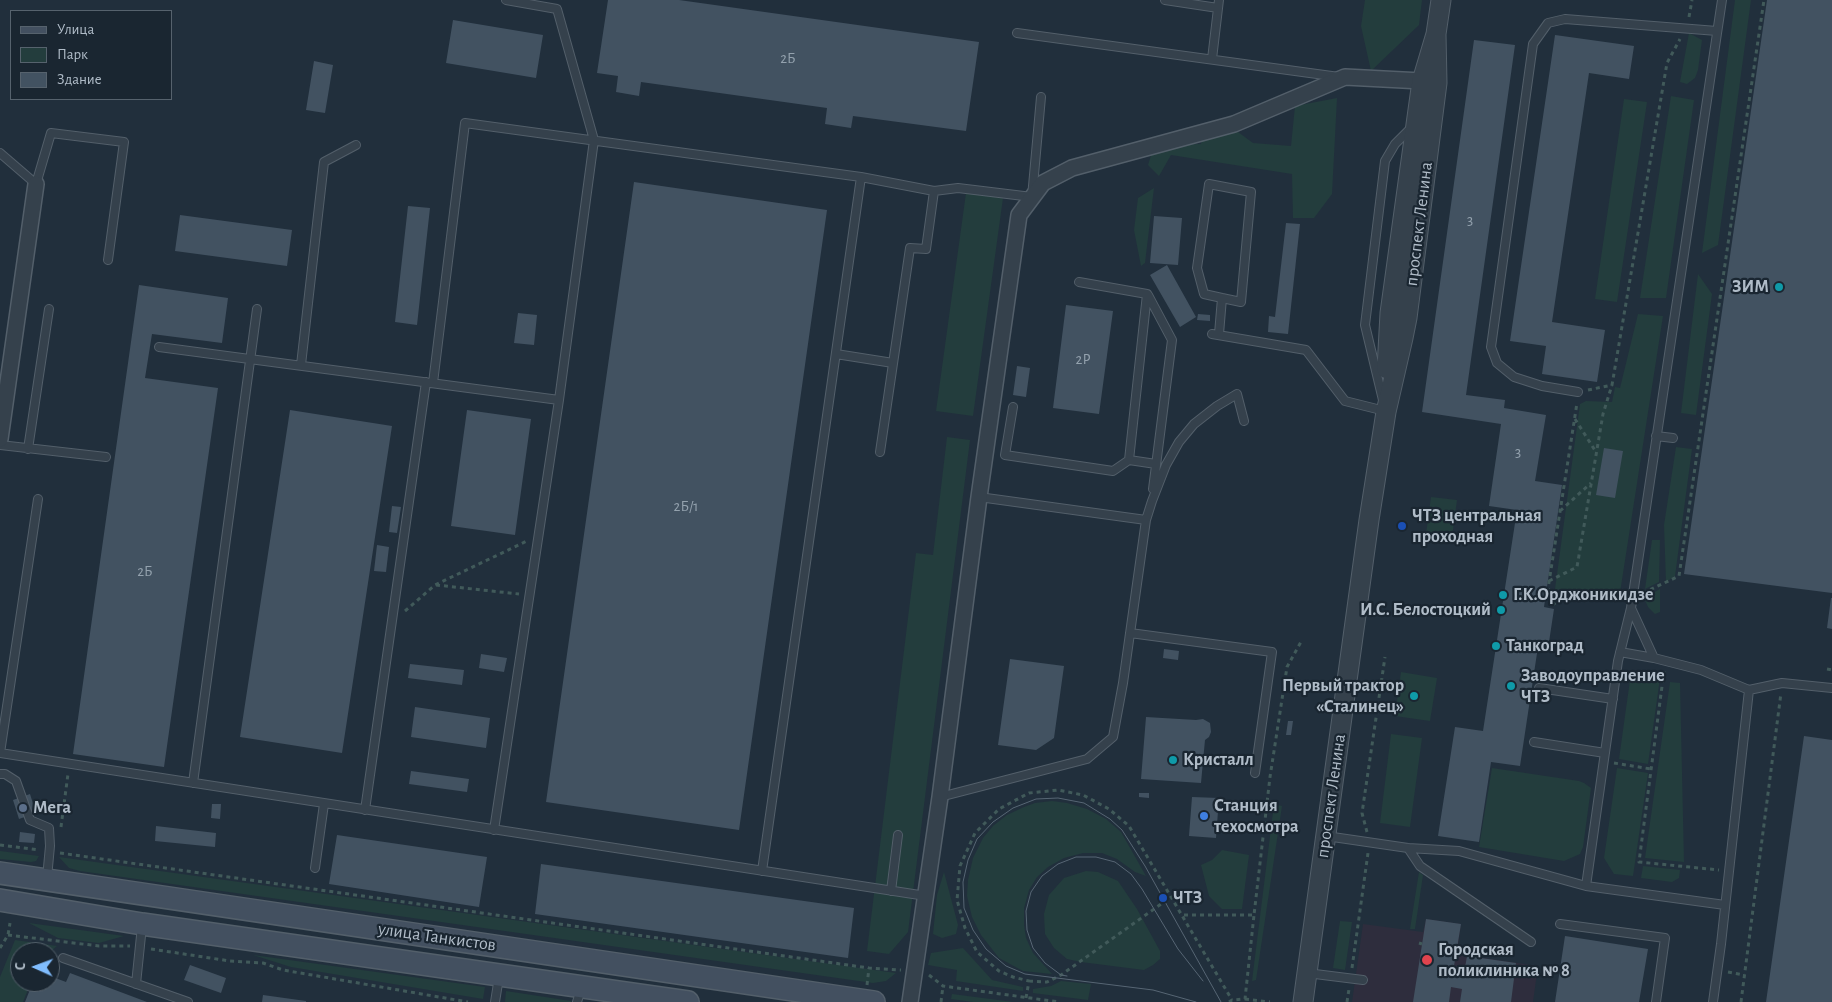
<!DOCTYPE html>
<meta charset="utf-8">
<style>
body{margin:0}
#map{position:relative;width:1832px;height:1002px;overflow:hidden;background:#212f3c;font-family:"Alegreya Sans",sans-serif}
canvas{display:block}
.legend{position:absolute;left:10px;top:10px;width:162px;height:90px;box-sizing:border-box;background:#1a2631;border:1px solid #56626d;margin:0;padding:6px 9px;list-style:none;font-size:15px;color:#b0bcc8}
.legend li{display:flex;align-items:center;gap:10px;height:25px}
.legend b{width:25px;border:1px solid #56626d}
.north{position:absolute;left:10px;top:942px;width:50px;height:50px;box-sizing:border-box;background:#1a2631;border:1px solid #56626d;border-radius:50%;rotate:272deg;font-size:14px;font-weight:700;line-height:20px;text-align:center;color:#b0bcc8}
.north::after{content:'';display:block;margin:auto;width:18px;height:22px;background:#80bdfe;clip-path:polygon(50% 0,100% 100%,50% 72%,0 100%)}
</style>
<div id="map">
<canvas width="1832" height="1002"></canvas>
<ul class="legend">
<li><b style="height:6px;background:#435060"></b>Улица</li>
<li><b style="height:14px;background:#233d3d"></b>Парк</li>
<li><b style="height:14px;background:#425261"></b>Здание</li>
</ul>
<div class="north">С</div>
</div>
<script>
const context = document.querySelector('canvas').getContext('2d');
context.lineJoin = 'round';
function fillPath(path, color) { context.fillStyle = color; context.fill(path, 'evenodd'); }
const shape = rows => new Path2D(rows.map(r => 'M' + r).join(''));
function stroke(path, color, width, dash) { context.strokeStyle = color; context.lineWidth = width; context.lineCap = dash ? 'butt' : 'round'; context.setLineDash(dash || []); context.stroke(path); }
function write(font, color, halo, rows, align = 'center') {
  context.font = font + ' "Alegreya Sans",sans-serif'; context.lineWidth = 4.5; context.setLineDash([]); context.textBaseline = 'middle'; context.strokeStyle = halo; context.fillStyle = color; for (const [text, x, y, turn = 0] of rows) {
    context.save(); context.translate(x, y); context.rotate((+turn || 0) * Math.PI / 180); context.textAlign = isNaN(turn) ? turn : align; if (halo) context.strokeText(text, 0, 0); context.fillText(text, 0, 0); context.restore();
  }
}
fillPath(shape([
 [1426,919,1461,924,1457,954,1538,966,1533,1002,1352,1002,1363,924,1423,932]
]), '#2e2d3d');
fillPath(shape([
 [1365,0,1422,0,1419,25,1371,71,1361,26],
 [1735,0,1751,0,1718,245,1702,253],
 [1689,33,1702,40,1698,70,1695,78,1687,84,1680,82],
 [1671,96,1694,100,1666,298,1640,298],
 [1337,98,1332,194,1314,218,1293,218,1292,174,1171,155,1159,176,1148,165,1153,149,1166,145,1201,144,1202,138,1238,132,1253,143,1291,146,1295,106],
 [1624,99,1647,102,1617,302,1595,299],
 [1154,188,1145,263,1141,266,1134,230,1138,198],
 [966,193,1003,198,973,416,936,411],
 [1698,274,1712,294,1696,415,1681,413],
 [1638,314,1663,316,1619,599,1555,589,1580,404,1586,401,1612,402,1615,387,1620,388],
 [947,437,970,440,908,932,889,954,867,951,916,553,933,555],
 [1676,447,1692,449,1675,576,1666,582,1664,525],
 [1431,497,1457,500,1452,537,1426,534],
 [1652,540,1660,540,1659,582,1645,589],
 [1660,589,1660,612,1655,614,1648,607,1644,598],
 [1401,672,1437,678,1430,721,1395,716],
 [1637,676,1660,678,1648,764,1619,759,1630,680],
 [1670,682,1680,683,1684,862,1645,858],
 [1391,734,1422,738,1410,827,1380,823],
 [1492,768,1579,781,1584,783,1591,788,1583,847,1580,854,1564,861,1479,847],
 [1617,768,1648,773,1633,876,1614,874,1604,858],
 [1052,801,1067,803,1087,809,1106,819,1121,832,1146,876,1135,872,1117,859,1102,853,1083,853,1064,858,1048,867,1037,877,1029,890,1024,908,1024,925,1026,938,1033,953,1052,974,1023,971,999,958,981,935,972,917,967,896,968,880,973,858,983,838,993,826,1007,815,1024,807,1035,803],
 [1274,804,1282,806,1256,980,1252,981],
 [1222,850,1249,855,1242,909,1222,909,1209,896,1201,865,1212,860],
 [0,851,39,856,36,861,31,862,0,859],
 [59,857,896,973,886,981,873,983,80,871,69,868],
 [1643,866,1680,870,1679,878,1672,882,1641,878],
 [1086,871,1098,872,1118,881,1137,909,1160,951,1160,959,1153,965,1144,970,1081,962,1067,959,1054,948,1045,934,1044,914,1049,895,1064,878],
 [944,872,958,925,956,934,942,938,933,934,937,895],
 [1419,872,1423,875,1415,929,1410,929],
 [1340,921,1352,922,1345,970,1333,968],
 [29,923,124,936,99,943,58,938],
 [15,940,57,946,50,952,20,952,20,982,31,982,23,1002,0,1002,0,977],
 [963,948,992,980,1023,987,1023,991,956,981,957,970,928,965,931,953],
 [253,955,485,987,483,999,291,967],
 [1061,981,1091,984,1088,1000,1033,993,1033,989,1051,986],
 [506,991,571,1001,571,1002,505,1002],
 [952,994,1013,1002,973,1002,951,999]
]), '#233d3d');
fillPath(shape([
 [608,0,679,0,979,42,966,131,853,116,851,128,825,124,827,108,641,82,639,96,616,92,618,76,597,73],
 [1767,0,1832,0,1832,593,1684,574],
 [453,20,543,35,536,78,446,63],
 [1555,35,1634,46,1629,79,1589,73,1552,322,1605,330,1597,382,1542,374,1546,346,1510,341],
 [1474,40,1515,45,1466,395,1505,400,1504,408,1546,415,1535,481,1562,485,1544,607,1554,609,1549,642,1539,640,1520,766,1491,762,1479,842,1438,836,1455,727,1483,731,1517,510,1489,506,1501,424,1422,412],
 [314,61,333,65,325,113,306,110],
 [634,182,827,210,739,830,546,802],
 [408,206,430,208,417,325,395,322],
 [180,215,292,230,287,266,175,251],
 [1154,216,1182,218,1178,265,1150,263],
 [1286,223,1300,224,1288,334,1268,332,1269,316,1275,317],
 [1167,265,1196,317,1180,327,1150,275],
 [139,285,228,298,222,343,152,334,145,378,218,388,164,767,73,754],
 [1066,305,1113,311,1099,414,1053,408],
 [518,313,537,315,534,345,514,343],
 [1198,314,1210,315,1210,321,1197,320],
 [1017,366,1030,368,1026,397,1013,395],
 [290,410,392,426,342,753,240,737],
 [467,410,531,419,515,535,451,526],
 [1604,448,1623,451,1615,498,1596,495],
 [392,506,401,507,397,533,389,532],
 [377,545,389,547,386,572,374,571],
 [1831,598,1832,598,1832,629,1827,628],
 [1164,649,1179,651,1178,660,1163,658],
 [481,654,507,658,504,672,479,668],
 [1010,659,1064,666,1054,738,1036,750,998,745],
 [410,664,464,670,462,685,408,678],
 [415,707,490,718,486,748,411,737],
 [1146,717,1196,720,1203,719,1210,723,1211,732,1209,737,1205,740,1201,783,1141,779],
 [1288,721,1293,721,1291,735,1286,735],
 [1804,736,1832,740,1832,1002,1766,1002],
 [411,771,469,779,467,792,409,784],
 [1139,793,1149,793,1149,798,1139,797],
 [30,794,36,813,19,819,13,800],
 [1192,797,1219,798,1216,838,1189,836],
 [212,804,221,804,220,819,211,818],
 [156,826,216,833,215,847,155,841],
 [20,832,35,834,34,843,19,842],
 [337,835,487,857,479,907,329,884],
 [541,864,854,908,848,958,535,914],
 [1426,919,1461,924,1454,966,1465,968,1467,956,1516,963,1511,1002,1460,1002,1462,989,1451,987,1449,1002,1413,1002],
 [1565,936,1648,949,1639,1002,1555,1002],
 [190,965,226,978,221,993,184,980],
 [70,973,147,1002,25,1002,33,982,50,982,50,976,66,982],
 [263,995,306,1001,306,1002,262,1002]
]), '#425261');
const service = shape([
 [1165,0,1218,8],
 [1017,33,1339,77],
 [1212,59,1219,0],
 [0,153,36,184,51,133,124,142,108,260],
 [1079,282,1147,294,1129,460],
 [1148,295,1172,340,1153,489],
 [1212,334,1306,350,1345,401,1385,411],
 [1219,334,1222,298,1241,302,1251,192,1209,184,1197,268,1204,294,1222,298],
 [159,347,559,400],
 [836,354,893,363],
 [301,365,324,162,356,145],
 [433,383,465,123,861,177,934,191,958,188,1032,197,1041,97],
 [1578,392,1542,386,1514,377,1497,363,1491,347,1533,44,1548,23,1565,19,1717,31],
 [1383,400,1365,325,1385,161,1395,144,1412,127],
 [1013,407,1005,455,1113,471,1129,460,1156,464],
 [1656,436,1673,438],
 [0,445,106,457],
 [28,449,49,309],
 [880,452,910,248,926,249,934,191],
 [979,497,1146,520],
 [1631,608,1654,658,1701,670,1749,690,1721,944,1713,1002],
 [1130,633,1272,652,1255,773],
 [1620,652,1654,658],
 [1539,688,1613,699],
 [1749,690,1782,683,1832,688],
 [1534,742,1605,753],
 [0,753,926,896],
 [0,753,38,499],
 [0,774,5,774,16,781,30,820,49,828,50,846,47,878],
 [193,783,257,309],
 [940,797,1087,759,1113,737,1123,683,1146,520,1152,501,1166,465,1179,442,1194,424,1217,406,1237,394,1244,421],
 [365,810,426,382],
 [494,830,559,400,594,140,557,9,506,0],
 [1326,836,1408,848,1459,851,1586,886,1618,661,1631,608,1722,0],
 [1408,848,1420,866,1531,942],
 [315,868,324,804],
 [762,871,861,177],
 [1586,886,1725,905],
 [891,891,898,835],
 [1560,924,1665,938,1656,1002],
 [63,958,188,1002],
 [1307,973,1363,980],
 [136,984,142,926],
 [495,1002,499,977],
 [577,1002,581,989]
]);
const minor = shape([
 [0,439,36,184],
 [910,1002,940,797,979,497,1019,215,1043,183,1072,168,1234,124,1345,77,1422,81]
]);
const tertiary = shape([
 [1387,369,1390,313,1422,81,1436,34,1441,0],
 [1303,1002,1369,520,1386,412,1403,338,1407,318,1437,83,1436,34]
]);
const secondary = shape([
 [0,873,874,1002],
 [0,900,142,924,688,1002]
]);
stroke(service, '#535f6a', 10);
stroke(minor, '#535f6a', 18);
stroke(tertiary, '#535f6a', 21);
stroke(secondary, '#535f6a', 24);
stroke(shape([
 [1689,17,1692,0],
 [1588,390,1612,385,1667,63,1680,39],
 [1575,419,1596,452],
 [1560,511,1591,483],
 [1549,581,1577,567,1603,414,1612,385],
 [436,585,519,594],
 [1643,593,1679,576,1764,0],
 [1555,605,1547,595,1577,403],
 [405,611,435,585,527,541],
 [1827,669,1832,670],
 [1664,671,1639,862,1719,870],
 [1614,763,1651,769],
 [61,827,68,774],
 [1367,832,1362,813,1385,657],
 [0,845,39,850],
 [60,853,869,968,901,970],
 [1184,915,1254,915,1270,777,1287,667,1302,640],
 [8,935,99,946,130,946],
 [1419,943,1422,944],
 [0,948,8,935,10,923],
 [151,949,230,961,263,963,283,970,468,1002],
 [1352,968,1368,853],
 [1728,972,1744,975],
 [929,975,943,986,1059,1002],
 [1029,981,1047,982,1061,975,1171,897],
 [867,985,869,968],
 [1026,998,1029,981,1013,977,999,971,977,952,965,928,957,900,960,866,975,833,999,809,1029,793,1058,790,1083,795,1109,809,1129,826,1232,1000],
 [1245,999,1270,1002],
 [941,1002,943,986],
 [1229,1002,1232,1000,1245,999,1254,915],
 [1347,1002,1349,989],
 [1741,1002,1781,693]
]), '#415a5a', 3, [4, 4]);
stroke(service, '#35414c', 8);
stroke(minor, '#35414c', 15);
stroke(tertiary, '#35414c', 19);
stroke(secondary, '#435060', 21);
stroke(shape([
 [1067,976,1061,975,1045,963,1033,948,1027,930,1026,911,1031,892,1042,876,1058,864,1076,857,1096,857,1115,862,1131,874,1142,889,1178,949,1203,981],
 [1196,1002,1153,990,1025,974,1006,966,986,949,973,930,964,908,963,882,968,860,977,839,993,822,1013,808,1036,799,1058,798,1084,803,1110,819,1122,830,1145,866,1221,1002]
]), '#576674', 1);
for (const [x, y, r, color] of [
 [1779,287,5,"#0f9aa8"],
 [1402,526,5,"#1a4fb4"],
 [1503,595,5,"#0f9aa8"],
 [1501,610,5,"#0f9aa8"],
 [1496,646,5,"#0f9aa8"],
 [1511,686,5,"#0f9aa8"],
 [1414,696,5,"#0f9aa8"],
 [1173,760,5,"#0f9aa8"],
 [23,808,5,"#5c6f8a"],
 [1204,816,5,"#3f7fe0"],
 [1163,898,5,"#1a4fb4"],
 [1427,960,6,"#e0444e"]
]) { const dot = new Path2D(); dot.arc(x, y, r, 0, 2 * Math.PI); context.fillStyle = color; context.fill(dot); stroke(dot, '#1a2631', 2); }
write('15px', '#94a2ae', null, [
 ["2Б",788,58],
 ["3",1470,220],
 ["2Р",1083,359],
 ["3",1518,452],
 ["2Б/1",686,506],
 ["2Б",145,571]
]);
write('18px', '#b0bcc8', '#1a2631', [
 ["проспект Ленина",1419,224,-83],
 ["проспект Ленина",1331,796,-82],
 ["улица Танкистов",437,937,8]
]);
write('bold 18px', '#b0bcc8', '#1a2631', [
 ["ЗИМ",1769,287,"right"],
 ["ЧТЗ центральная",1412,516],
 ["проходная",1412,537],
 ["Г.К.Орджоникидзе",1513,595],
 ["И.С. Белостоцкий",1491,610,"right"],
 ["Танкоград",1506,646],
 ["Заводоуправление",1521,676],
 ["ЧТЗ",1521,697],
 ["Первый трактор",1404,686,"right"],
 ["«Сталинец»",1404,707,"right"],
 ["Кристалл",1183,760],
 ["Станция",1214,806],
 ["техосмотра",1214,827],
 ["Мега",33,808],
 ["ЧТЗ",1173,898],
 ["Городская",1438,950],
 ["поликлиника № 8",1438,971]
], 'left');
</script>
